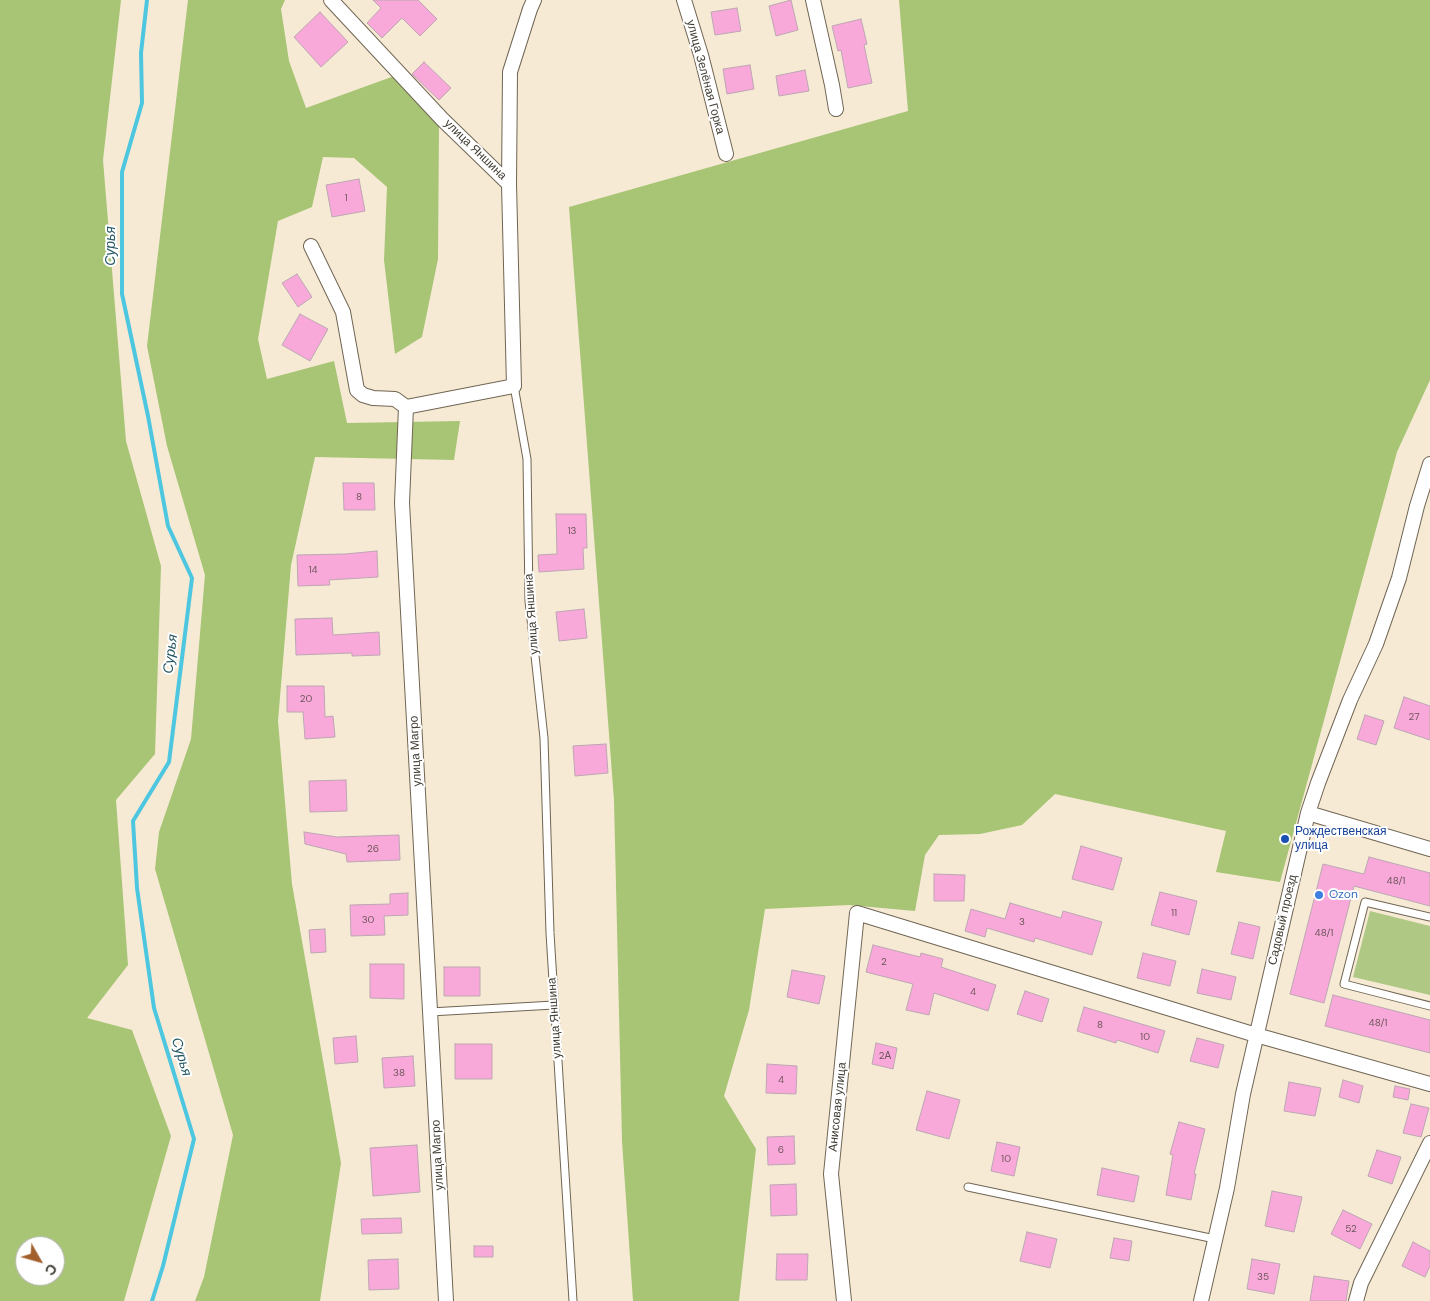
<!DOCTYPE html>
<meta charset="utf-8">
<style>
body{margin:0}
#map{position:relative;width:1430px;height:1301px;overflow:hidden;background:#f6ead5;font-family:"DM Sans",sans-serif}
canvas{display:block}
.north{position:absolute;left:15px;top:1236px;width:50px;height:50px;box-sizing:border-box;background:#fff;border:1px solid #b3b1ad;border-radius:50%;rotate:128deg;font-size:14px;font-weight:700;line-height:20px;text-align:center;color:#403c33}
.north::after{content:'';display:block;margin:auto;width:18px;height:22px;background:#a2602d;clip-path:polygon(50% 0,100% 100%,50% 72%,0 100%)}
</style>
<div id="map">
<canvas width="1430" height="1301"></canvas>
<div class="north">С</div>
</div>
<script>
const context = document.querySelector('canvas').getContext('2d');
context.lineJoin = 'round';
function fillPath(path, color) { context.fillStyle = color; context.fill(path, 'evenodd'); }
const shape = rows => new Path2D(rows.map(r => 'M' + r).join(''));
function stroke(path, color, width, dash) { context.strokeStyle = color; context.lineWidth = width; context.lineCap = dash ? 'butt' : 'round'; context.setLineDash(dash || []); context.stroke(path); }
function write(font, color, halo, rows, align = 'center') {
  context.font = font + ' "DM Sans",sans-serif'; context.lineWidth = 4; context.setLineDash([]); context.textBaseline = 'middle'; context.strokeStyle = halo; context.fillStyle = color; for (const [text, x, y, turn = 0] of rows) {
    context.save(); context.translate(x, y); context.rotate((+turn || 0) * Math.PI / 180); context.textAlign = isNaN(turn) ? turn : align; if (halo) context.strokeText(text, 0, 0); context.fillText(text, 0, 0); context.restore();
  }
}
fillPath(shape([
 [1370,911,1430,926,1430,995,1353,977]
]), '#afc985');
fillPath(shape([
 [0,0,121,0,103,160,126,441,161,566,155,754,116,800,128,965,87,1018,132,1030,171,1136,124,1301,0,1301],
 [25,1246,55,1246,55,1276,25,1276],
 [188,0,285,0,281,9,289,61,306,108,397,75,439,125,438,259,422,337,395,354,384,260,387,187,354,158,323,157,312,207,278,221,258,339,267,379,334,361,347,423,460,421,454,460,315,457,291,565,278,721,292,884,341,1163,320,1301,195,1301,204,1277,233,1135,155,869,159,832,191,739,205,575,167,446,147,346],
 [899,0,1430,0,1430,380,1397,452,1280,882,1216,872,1226,831,1055,794,1022,825,980,834,939,835,925,855,915,911,849,905,765,909,749,1010,724,1096,756,1149,739,1301,633,1301,622,1141,614,800,569,207,908,111]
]), '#a7c574');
stroke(shape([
 [147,0,141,53,142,103,122,172,122,294,148,416,168,526,192,578,169,762,133,821,137,888,154,1008,194,1139,163,1266,152,1301]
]), '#4dc6df', 4);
const building = shape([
 [373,0,418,0,437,19,420,36,402,18,382,38,367,23,381,8,373,0],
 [791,0,798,30,776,36,769,6,791,0],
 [737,8,741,31,715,35,711,12,737,8],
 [320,12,348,42,321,67,294,37,320,12],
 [861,19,867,44,864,45,872,83,848,88,841,50,838,51,832,26,861,19],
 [424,62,451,88,439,100,412,74,424,62],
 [750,65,754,89,727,94,723,69,750,65],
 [805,70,809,91,779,96,776,76,805,70],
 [359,179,365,211,332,217,326,185,359,179],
 [297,274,312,297,298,307,282,283,297,274],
 [300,314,328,329,310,361,282,345,300,314],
 [343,483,374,483,375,510,344,510,343,483],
 [556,514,586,514,587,548,583,548,584,569,539,572,538,555,557,554,556,514],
 [377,551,378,577,329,580,330,585,298,586,297,555,345,554,377,551],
 [584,609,587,638,559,641,556,612,584,609],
 [332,618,333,635,379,632,380,655,352,656,352,653,296,655,295,619,332,618],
 [287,686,324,686,325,717,333,716,335,737,305,739,303,712,287,712,287,686],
 [1404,697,1430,706,1430,740,1394,728,1404,697],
 [1365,715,1384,721,1376,745,1357,739,1365,715],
 [606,744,608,773,575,776,573,746,606,744],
 [346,780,347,811,310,812,309,781,346,780],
 [304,832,337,837,399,835,400,860,347,862,346,854,305,844,304,832],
 [1081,846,1122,858,1113,890,1072,879,1081,846],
 [1369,857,1430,873,1430,906,1354,886,1324,1003,1290,994,1323,864,1364,874,1369,857],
 [934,874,965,875,964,901,934,901,934,874],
 [1160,892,1197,901,1189,935,1151,925,1160,892],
 [408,893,408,915,384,916,385,935,351,936,350,905,390,904,390,894,408,893],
 [1010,903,1061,918,1063,911,1102,922,1092,955,1035,938,1034,942,987,928,985,937,965,931,971,909,1005,919,1010,903],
 [1239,922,1260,927,1253,959,1231,954,1239,922],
 [325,929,326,952,311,953,309,930,325,929],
 [873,945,920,957,921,953,943,959,941,967,996,985,988,1011,934,993,929,1015,906,1010,913,984,866,972,873,945],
 [1143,953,1176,961,1170,986,1137,978,1143,953],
 [370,964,404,964,404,999,370,998,370,964],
 [444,967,480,967,480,996,444,996,444,967],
 [1202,969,1236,977,1231,1000,1197,993,1202,969],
 [792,970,825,976,819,1004,787,997,792,970],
 [1025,991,1049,999,1042,1022,1017,1014,1025,991],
 [1333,995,1430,1020,1430,1053,1325,1026,1333,995],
 [1084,1007,1165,1031,1158,1053,1117,1040,1116,1043,1077,1031,1084,1007],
 [356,1036,358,1062,335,1064,333,1038,356,1036],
 [1197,1038,1224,1045,1218,1068,1190,1061,1197,1038],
 [876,1043,897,1048,893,1069,872,1064,876,1043],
 [455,1044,492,1044,492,1079,455,1079,455,1044],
 [413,1056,415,1086,384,1088,382,1058,413,1056],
 [767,1064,797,1066,796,1094,766,1093,767,1064],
 [1343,1080,1363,1086,1359,1103,1339,1097,1343,1080],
 [1289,1082,1321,1088,1315,1116,1284,1111,1289,1082],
 [1395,1086,1410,1089,1408,1100,1393,1097,1395,1086],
 [927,1091,960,1100,949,1139,916,1130,927,1091],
 [1411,1104,1429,1108,1421,1137,1403,1133,1411,1104],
 [1179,1122,1205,1129,1194,1174,1196,1174,1191,1200,1166,1195,1173,1155,1170,1154,1179,1122],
 [794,1136,795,1164,768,1165,767,1137,794,1136],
 [997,1142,1020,1147,1014,1176,991,1171,997,1142],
 [417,1145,420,1192,373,1196,370,1148,417,1145],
 [1377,1150,1401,1157,1392,1184,1368,1176,1377,1150],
 [1102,1168,1139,1176,1134,1202,1097,1195,1102,1168],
 [796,1184,797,1215,771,1216,770,1185,796,1184],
 [1272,1191,1302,1197,1294,1232,1265,1226,1272,1191],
 [1343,1210,1372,1224,1360,1249,1331,1234,1343,1210],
 [401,1218,402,1233,362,1234,361,1219,401,1218],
 [1027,1232,1057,1239,1050,1268,1020,1261,1027,1232],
 [1114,1238,1132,1241,1129,1261,1110,1258,1114,1238],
 [1413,1242,1430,1251,1430,1266,1425,1277,1402,1266,1413,1242],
 [474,1246,493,1246,493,1257,474,1257,474,1246],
 [777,1254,808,1254,807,1280,776,1280,777,1254],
 [398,1259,399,1289,369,1290,368,1260,398,1259],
 [1252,1259,1280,1264,1274,1294,1247,1289,1252,1259],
 [1314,1276,1349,1281,1346,1301,1310,1301,1314,1276]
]);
fillPath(building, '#f9a9d9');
stroke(building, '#bca6b2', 1);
const lane = shape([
 [514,386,527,459,529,601,544,738,550,933,573,1301],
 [1430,917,1365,902,1344,984,1430,1006],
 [430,1012,554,1005],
 [968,1187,1215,1239]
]);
const street = shape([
 [331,0,442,119,509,184,514,386,406,407],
 [684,0,701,55,726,154],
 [813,0,832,85,836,109],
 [509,184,510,72,530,9,534,0],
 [311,246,343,312,357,390,363,395,373,398,395,399,406,407,402,503,446,1301],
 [1308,813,1430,849],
 [844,1301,831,1174,857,913,1256,1035,1430,1084],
 [1201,1301,1227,1188,1243,1094,1308,813,1318,783,1350,700,1376,644,1399,578,1417,506,1430,464],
 [1356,1301,1361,1283,1430,1143]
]);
stroke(lane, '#706553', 9);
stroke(street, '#706553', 16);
stroke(lane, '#fff', 7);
stroke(street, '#fff', 14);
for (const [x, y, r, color] of [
 [1285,839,5,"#1a4fb4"],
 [1319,895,5,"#3f7fe0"]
]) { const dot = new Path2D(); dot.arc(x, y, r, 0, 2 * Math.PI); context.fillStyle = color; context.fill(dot); stroke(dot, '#fff', 2); }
write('10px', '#6e575c', null, [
 ["1",346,198],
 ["8",359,497],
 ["13",572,531],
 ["14",313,570],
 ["20",306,699],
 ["27",1414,717],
 ["26",373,849],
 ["48/1",1396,881],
 ["11",1174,913],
 ["30",368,920],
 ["3",1022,922],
 ["48/1",1324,933],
 ["2",884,962],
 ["4",973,992],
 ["48/1",1378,1023],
 ["8",1100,1025],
 ["10",1145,1037],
 ["2А",885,1056],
 ["38",399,1073],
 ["4",781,1080],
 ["6",781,1150],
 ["10",1006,1159],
 ["52",1351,1229],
 ["35",1263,1277]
]);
write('12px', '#403c33', '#fff', [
 ["улица Зелёная Горка",705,77,75],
 ["улица Яншина",475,150,44],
 ["улица Яншина",532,614,-94],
 ["улица Магро",416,751,-93],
 ["Садовый проезд",1283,920,-77],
 ["улица Яншина",555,1018,-94],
 ["Анисовая улица",838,1107,-84],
 ["улица Магро",438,1155,-93]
]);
write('12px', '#164399', '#fff', [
 ["Рождественская",1295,832],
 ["улица",1295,846]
], 'left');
write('12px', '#366cbe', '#fff', [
 ["Ozon",1329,895]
], 'left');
write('italic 14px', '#245661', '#fff', [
 ["Сурья",111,246,-90],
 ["Сурья",171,654,-83],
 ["Сурья",181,1057,73]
]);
</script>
